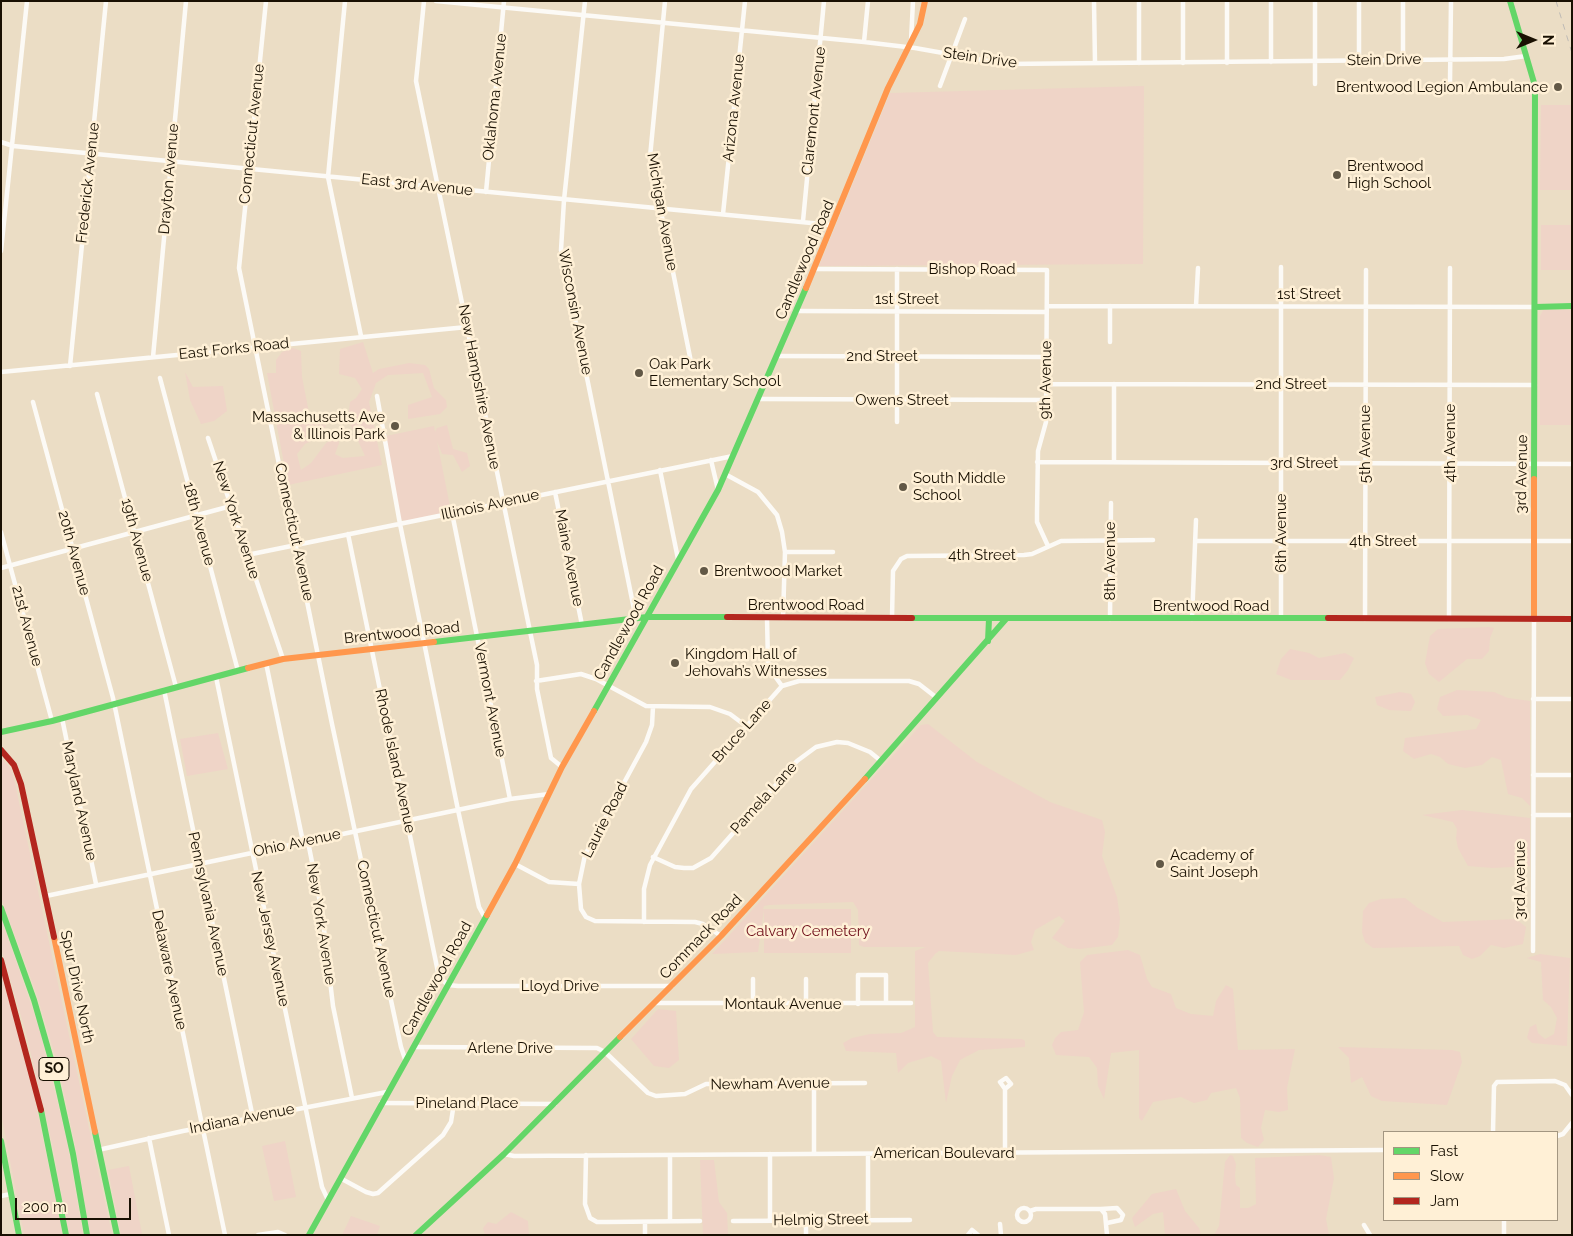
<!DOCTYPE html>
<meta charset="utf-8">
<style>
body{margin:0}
#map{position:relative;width:1573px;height:1236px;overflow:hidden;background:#ebddc5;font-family:Raleway,sans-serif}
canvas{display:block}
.frame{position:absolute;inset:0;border:2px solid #191002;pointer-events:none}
.legend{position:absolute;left:1383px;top:1131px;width:175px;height:90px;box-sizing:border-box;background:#fff0d6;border:1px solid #a39681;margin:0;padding:6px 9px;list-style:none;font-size:15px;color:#191002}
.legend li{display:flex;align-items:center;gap:10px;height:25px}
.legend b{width:25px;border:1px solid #a39681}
.north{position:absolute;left:1508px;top:15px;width:50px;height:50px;-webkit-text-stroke:4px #fff0d6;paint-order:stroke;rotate:90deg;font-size:14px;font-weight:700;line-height:20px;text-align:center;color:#191002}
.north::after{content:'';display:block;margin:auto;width:18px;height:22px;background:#191002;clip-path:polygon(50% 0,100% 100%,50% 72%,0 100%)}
.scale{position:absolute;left:15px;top:1198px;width:116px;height:22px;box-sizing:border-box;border:2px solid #191002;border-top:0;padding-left:6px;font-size:15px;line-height:18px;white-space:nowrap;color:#191002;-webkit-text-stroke:4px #fff0d6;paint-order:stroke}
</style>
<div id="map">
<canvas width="1573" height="1236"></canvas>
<div class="frame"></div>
<ul class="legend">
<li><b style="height:6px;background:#63d668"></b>Fast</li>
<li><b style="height:6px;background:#ff974d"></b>Slow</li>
<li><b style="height:6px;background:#b3261e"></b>Jam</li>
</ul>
<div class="north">N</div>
<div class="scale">200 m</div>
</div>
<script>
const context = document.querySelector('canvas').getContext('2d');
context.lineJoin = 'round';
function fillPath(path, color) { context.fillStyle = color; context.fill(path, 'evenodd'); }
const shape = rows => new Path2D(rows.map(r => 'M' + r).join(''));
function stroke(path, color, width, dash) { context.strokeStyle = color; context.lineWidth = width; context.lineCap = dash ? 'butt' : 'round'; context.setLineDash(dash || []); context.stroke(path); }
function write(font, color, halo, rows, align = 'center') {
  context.font = font + ' Raleway,sans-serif'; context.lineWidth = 5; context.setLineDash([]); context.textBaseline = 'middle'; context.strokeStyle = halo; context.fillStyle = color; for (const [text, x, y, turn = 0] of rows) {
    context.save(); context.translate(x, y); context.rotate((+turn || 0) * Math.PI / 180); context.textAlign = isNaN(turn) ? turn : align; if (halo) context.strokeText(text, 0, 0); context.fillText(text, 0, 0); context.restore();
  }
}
fillPath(shape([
 [1144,86,1143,264,819,266,890,93],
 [1541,105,1572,105,1572,190,1540,190],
 [1541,225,1572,225,1572,270,1541,270],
 [1543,310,1572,310,1572,425,1540,425,1540,316],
 [363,342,373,373,379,369,409,363,425,365,429,369,434,388,446,400,447,407,440,414,408,419,408,405,432,397,423,373,388,375,376,383,369,402,382,465,288,485,267,373,276,373,276,360,282,352,293,348,301,351,302,377,311,423,326,425,320,437,305,444,297,454,301,470,311,463,326,443,337,435,339,443,335,454,343,458,365,456,348,419,350,402,356,398,362,389,355,378,339,374,340,349],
 [185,372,193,387,223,386,227,411,214,421,201,424,190,400],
 [447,425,453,449,467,453,470,466,462,472,453,455,442,454,437,441,451,511,405,521,400,519,386,436,434,426,435,432,437,428],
 [1489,627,1494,628,1490,638,1489,651,1482,659,1467,659,1439,682,1429,674,1425,663,1430,636,1438,629],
 [1290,649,1309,653,1319,658,1345,653,1354,658,1348,670,1340,680,1291,680,1276,674,1281,659],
 [1457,690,1494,692,1508,698,1530,701,1530,806,1522,798,1508,794,1501,760,1492,757,1482,765,1465,768,1448,764,1440,757,1431,754,1414,759,1403,751,1405,738,1476,729,1481,720,1467,715,1443,716,1437,709,1440,697],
 [1400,692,1411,694,1415,702,1411,711,1389,710,1377,705,1375,697],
 [928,724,977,762,1050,802,1102,820,1105,832,1102,856,1117,897,1120,919,1118,937,1112,945,1080,949,1068,948,1052,938,1065,921,1059,916,1035,930,1031,942,1034,950,1016,955,939,951,935,954,928,963,933,1032,937,1037,1022,1039,1025,1041,1025,1047,979,1050,960,1060,952,1076,946,1103,941,1061,931,1056,908,1063,898,1073,896,1053,846,1051,843,1043,852,1038,870,1034,901,1033,915,1027,915,951,926,947,864,947,859,945,858,910,853,902,769,905,764,906,763,909,851,909,851,953,764,953,764,910,758,952,712,954,921,725],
 [218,733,228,769,187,776,180,739],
 [1,757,11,769,14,779,112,1235,90,1235,74,1139,57,1062,36,992,1,898],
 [1462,810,1530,818,1530,866,1493,868,1468,866,1458,848,1456,838,1457,829,1453,822,1422,815],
 [1405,898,1418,908,1443,922,1516,919,1526,927,1523,944,1504,948,1491,945,1480,956,1472,959,1463,955,1459,946,1373,948,1365,942,1362,932,1363,911,1369,903,1381,899],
 [1,917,40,1031,67,1141,83,1235,69,1235,52,1143,26,1033,1,948],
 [1128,950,1140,955,1147,979,1152,987,1171,994,1176,1008,1191,1014,1213,1016,1216,1001,1226,985,1233,989,1238,1050,1295,1049,1287,1088,1288,1110,1279,1112,1265,1110,1261,1128,1264,1140,1258,1147,1247,1143,1241,1138,1240,1098,1236,1088,1211,1093,1207,1100,1194,1103,1181,1097,1153,1102,1142,1121,1139,1118,1139,1050,1111,1053,1104,1099,1098,1086,1097,1068,1089,1057,1056,1055,1052,1045,1055,1038,1061,1032,1078,1030,1084,1012,1080,962,1087,955],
 [1540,954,1570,958,1567,1046,1532,1043,1527,1038,1530,1027,1536,1024,1538,1033,1545,1039,1554,1034,1557,1018,1551,1007,1543,1000,1541,962,1527,958],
 [1,972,34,1096,63,1235,24,1235,1,1113],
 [658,1009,676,1011,679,1060,669,1068,654,1066,631,1039],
 [1338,1047,1452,1050,1460,1052,1462,1062,1447,1105,1382,1101,1371,1096,1362,1077,1351,1083,1349,1058],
 [285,1141,296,1197,274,1201,262,1146],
 [1230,1155,1233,1156,1236,1164,1235,1176,1236,1185,1240,1188,1240,1208,1248,1208,1256,1204,1255,1158,1319,1155,1331,1157,1334,1178,1326,1219,1329,1235,1214,1235,1219,1226,1225,1162],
 [700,1160,714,1160,719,1202,727,1213,728,1235,703,1235],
 [129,1166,142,1234,139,1235,121,1235,108,1170],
 [1176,1189,1185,1211,1199,1228,1201,1235,1165,1235,1163,1212,1153,1214,1135,1227,1132,1218,1152,1194],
 [511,1212,528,1221,529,1235,485,1235,483,1228,488,1222,496,1224],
 [351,1216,380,1226,377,1235,342,1235]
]), '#efd4c7');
stroke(shape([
 [266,1,239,268,332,724,401,1047,405,1059],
 [345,1,328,177,361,336],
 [424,1,416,81,537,665,537,689,551,758,562,767],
 [436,1,864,42,915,48,1005,64,1504,59,1526,56],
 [585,1,564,200,561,250,636,619],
 [665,1,650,157,691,362],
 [1094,1,1095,63],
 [1139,1,1139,63],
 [1183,1,1183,63],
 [1227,1,1227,63],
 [1271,1,1271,62],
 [1315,1,1315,84],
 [1359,1,1359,61],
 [1403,1,1403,60],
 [911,41,913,1],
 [864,42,868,1],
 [1450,82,1451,1],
 [940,86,965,19],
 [1,142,13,146,832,225],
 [486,192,504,1],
 [723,214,745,1],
 [803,221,824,1],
 [1,251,27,1],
 [815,269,1047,270,1046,422,1038,451,1037,513,1037,522,1048,546],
 [1047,306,1535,307],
 [1196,306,1198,268],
 [797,311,1046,312],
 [1110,342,1110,306],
 [777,356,1046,357],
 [153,357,186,1],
 [70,366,106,1],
 [1,372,467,327],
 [160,378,238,671],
 [1046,384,1535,385],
 [97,394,176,687],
 [377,396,400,524,458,810,479,907,485,918],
 [759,399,1046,400],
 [33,402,113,698,225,1235],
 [897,422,897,269],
 [208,438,283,659],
 [711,460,718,490],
 [1037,462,1572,464],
 [1114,462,1114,384],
 [660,470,678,559],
 [725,474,758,492,777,515,782,532,785,552,783,618],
 [555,492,582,625],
 [452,513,510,799],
 [1,532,52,721],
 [348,534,439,977,448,985,458,986,672,986],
 [1195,541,1572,541],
 [785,552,833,552],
 [247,555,733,456],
 [1,568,231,506],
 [767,618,768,662,772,672,782,686],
 [892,618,893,571,901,559,907,556,1024,555,1032,554,1061,541,1153,540],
 [1281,618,1281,267],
 [1110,619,1111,503],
 [1192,619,1196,520],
 [1365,619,1366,270],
 [1449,619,1450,268],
 [266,663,302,837,309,847,322,912,333,1006,352,1098],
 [216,677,322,1187,328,1200],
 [536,681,581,674,596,679,646,706,710,707,730,714,746,726],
 [164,690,253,1118],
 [1533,699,1572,699],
 [653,707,652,725,646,742,585,855,579,884,581,909,586,917,595,921,695,922,703,924,721,936],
 [62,718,96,884],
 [1533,775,1572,775],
 [1533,815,1572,815],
 [653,857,675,867,684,868,693,868,711,858,797,761,816,747,837,742,848,743,870,752,881,761],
 [515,864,549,882,579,884],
 [46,896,510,799,549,794],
 [644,922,644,889,650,865,691,789,782,686,799,681,909,681,919,684,937,698],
 [1533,951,1534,619],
 [655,1003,911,1003],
 [806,1003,806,979],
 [753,1004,753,979],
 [858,1004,858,975,886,975,886,1003],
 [414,1047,597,1048,605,1052,648,1093,656,1096,685,1094,706,1084,865,1083],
 [814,1083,814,1153],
 [1005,1089,1011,1084,1006,1078,1000,1082,1005,1089,1005,1153],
 [381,1103,555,1104],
 [1493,1132,1494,1086,1497,1082,1555,1081,1565,1085,1572,1095],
 [1557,1136,1563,1134,1572,1123],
 [149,1138,169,1235],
 [98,1150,183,1131,387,1092],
 [504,1154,514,1156,1384,1150],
 [770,1154,770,1220],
 [868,1154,868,1219],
 [586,1155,585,1204,590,1218,597,1222,607,1222,700,1221],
 [670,1155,670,1221],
 [340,1178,366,1192,373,1194,378,1193,443,1135,451,1122,454,1103],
 [1,1196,11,1194],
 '1017 1215a7 7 0 1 1 14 0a7 7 0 1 1-14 0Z',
 [1101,1209,1117,1208,1123,1215,1121,1220,1107,1223],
 [1030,1211,1036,1209,1101,1209,1105,1214,1107,1235],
 [806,1220,806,1235],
 [1504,1220,1504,1235],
 [733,1221,910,1220],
 [645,1222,645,1235],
 [1000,1224,1001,1235],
 [1364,1225,1370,1235],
 [258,1235,278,1232,285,1235],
 [968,1235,972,1230,978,1235]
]), '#fcfaf6', 4.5);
stroke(shape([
 [1510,1,1535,86,1534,479],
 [1535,307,1572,306],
 [912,618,1328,618],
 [988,641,989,619],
 [434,642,647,617,727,617],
 [594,711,718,490,806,288],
 [1,732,52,721,248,668],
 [865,779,1006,619],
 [1,908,34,1000,55,1073,73,1154,87,1235],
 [41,1110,66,1235],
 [95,1132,117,1235],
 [1,1141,19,1235],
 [309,1235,487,915],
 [416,1235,504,1154,620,1037]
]), '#63d668', 6);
stroke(shape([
 [806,288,888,88,920,24,925,1],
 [1534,619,1534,479],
 [248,668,283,659,434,642],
 [487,915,515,864,562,767,594,711],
 [54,937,95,1132],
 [620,1037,721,936,865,779]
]), '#ff974d', 6);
stroke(shape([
 [727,617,912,618],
 [1328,618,1572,619],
 [1,750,14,765,21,784,54,937],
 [1,960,41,1110]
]), '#b3261e', 6);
stroke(shape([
 [1556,1,1572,53]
]), '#bebab5', 1, [6, 6]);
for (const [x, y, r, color] of [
 [1558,87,5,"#625846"],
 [1337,175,5,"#625846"],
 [639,373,5,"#625846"],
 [395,426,5,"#625846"],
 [903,487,5,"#625846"],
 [704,571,5,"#625846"],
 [675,663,5,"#625846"],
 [1160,864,5,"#625846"]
]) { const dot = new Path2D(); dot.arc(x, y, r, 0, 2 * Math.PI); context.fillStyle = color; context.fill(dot); stroke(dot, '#fff0d6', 2); }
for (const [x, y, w] of [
 [54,1069,30]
]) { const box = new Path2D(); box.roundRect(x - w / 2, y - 11.5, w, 23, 4); context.fillStyle = '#fff0d6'; context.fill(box); stroke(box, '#191002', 1); }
write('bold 14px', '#191002', null, [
 ["SO",54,1069]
]);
write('15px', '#191002', '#fff0d6', [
 ["Stein Drive",980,58,8],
 ["Stein Drive",1384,60,-1],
 ["Oklahoma Avenue",495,97,-84],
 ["Arizona Avenue",734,108,-84],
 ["Claremont Avenue",814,111,-84],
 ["Connecticut Avenue",252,134,-84],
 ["Drayton Avenue",169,179,-85],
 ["Frederick Avenue",88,183,-84],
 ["East 3rd Avenue",417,185,6],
 ["Michigan Avenue",662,212,80],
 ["Candlewood Road",805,260,-67],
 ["Bishop Road",972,269],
 ["1st Street",1309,294],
 ["1st Street",907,299],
 ["Wisconsin Avenue",575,312,79],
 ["East Forks Road",234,349,-6],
 ["2nd Street",882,356],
 ["9th Avenue",1046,380,-89],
 ["2nd Street",1291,384],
 ["New Hampshire Avenue",479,387,79],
 ["Owens Street",902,400],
 ["4th Avenue",1450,443,-90],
 ["5th Avenue",1365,444,-90],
 ["3rd Street",1304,463],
 ["3rd Avenue",1522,474,-89],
 ["Illinois Avenue",490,505,-12],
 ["New York Avenue",236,520,72],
 ["18th Avenue",199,524,75],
 ["Connecticut Avenue",294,532,78],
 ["6th Avenue",1281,533,-90],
 ["19th Avenue",137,540,75],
 ["4th Street",1383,541],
 ["20th Avenue",74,553,75],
 ["4th Street",982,555],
 ["Maine Avenue",569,558,79],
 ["8th Avenue",1110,561,-90],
 ["Brentwood Road",806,605],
 ["Brentwood Road",1211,606],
 ["Candlewood Road",629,623,-61],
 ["21st Avenue",27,626,75],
 ["Brentwood Road",402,633,-6],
 ["Vermont Avenue",490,700,79],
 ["Bruce Lane",742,731,-48],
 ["Rhode Island Avenue",395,761,78],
 ["Pamela Lane",764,798,-48],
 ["Maryland Avenue",79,801,78],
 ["Laurie Road",605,820,-63],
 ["Ohio Avenue",297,843,-12],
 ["3rd Avenue",1520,880,-90],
 ["Pennsylvania Avenue",208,904,78],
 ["New York Avenue",321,924,81],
 ["Connecticut Avenue",376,929,78],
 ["Commack Road",701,937,-46],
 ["New Jersey Avenue",270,939,78],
 ["Delaware Avenue",169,970,78],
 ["Candlewood Road",437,979,-61],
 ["Lloyd Drive",560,986],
 ["Spur Drive North",77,987,78],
 ["Montauk Avenue",783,1004],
 ["Arlene Drive",510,1048],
 ["Newham Avenue",770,1084,-1],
 ["Pineland Place",467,1103],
 ["Indiana Avenue",242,1119,-11],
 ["American Boulevard",944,1153],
 ["Helmig Street",821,1220,-1]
]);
write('15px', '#191002', '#fff0d6', [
 ["Brentwood Legion Ambulance",1548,87,"right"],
 ["Brentwood",1347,166],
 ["High School",1347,183],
 ["Oak Park",649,364],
 ["Elementary School",649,381],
 ["Massachusetts Ave",385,417,"right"],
 ["& Illinois Park",385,434,"right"],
 ["South Middle",913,478],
 ["School",913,495],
 ["Brentwood Market",714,571],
 ["Kingdom Hall of",685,654],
 ["Jehovah’s Witnesses",685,671],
 ["Academy of",1170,855],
 ["Saint Joseph",1170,872]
], 'left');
write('15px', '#6e0d19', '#fff0d6', [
 ["Calvary Cemetery",808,931]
]);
</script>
